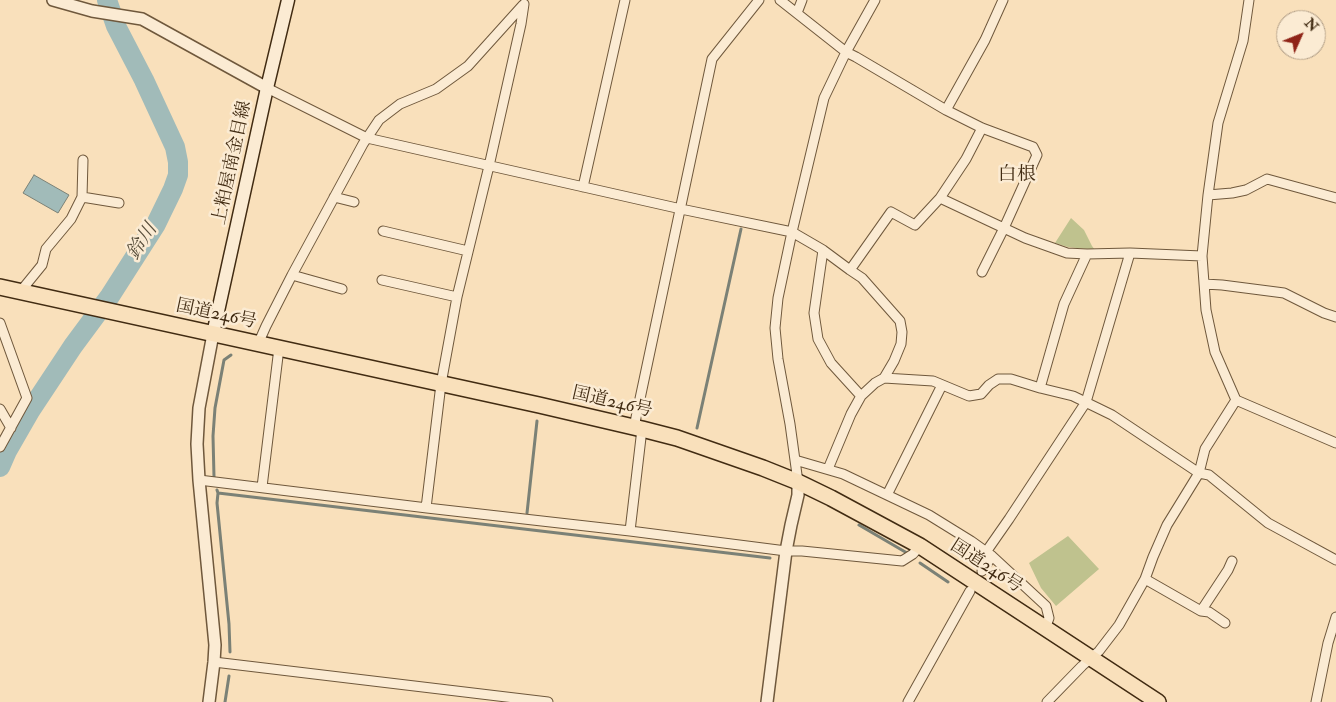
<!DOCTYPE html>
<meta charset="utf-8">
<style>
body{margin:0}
#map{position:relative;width:1336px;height:702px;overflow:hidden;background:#f9e0bb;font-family:"IM FELL Double Pica",serif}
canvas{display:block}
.north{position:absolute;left:1276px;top:10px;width:50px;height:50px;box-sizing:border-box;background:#fbebd3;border:1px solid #b19e86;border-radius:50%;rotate:46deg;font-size:14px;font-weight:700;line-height:20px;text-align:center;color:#412b12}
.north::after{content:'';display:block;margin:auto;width:18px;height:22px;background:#8f2418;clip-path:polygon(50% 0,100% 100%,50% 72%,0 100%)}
</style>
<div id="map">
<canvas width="1336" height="702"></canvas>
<div class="north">N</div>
</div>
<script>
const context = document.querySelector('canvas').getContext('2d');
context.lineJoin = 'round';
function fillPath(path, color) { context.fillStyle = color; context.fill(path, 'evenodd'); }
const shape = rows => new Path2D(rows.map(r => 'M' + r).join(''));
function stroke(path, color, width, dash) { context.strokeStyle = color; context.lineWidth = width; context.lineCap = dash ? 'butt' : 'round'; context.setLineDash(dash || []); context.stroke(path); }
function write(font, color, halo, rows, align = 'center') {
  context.font = font + ' "IM FELL Double Pica","Noto Serif JP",serif'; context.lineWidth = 5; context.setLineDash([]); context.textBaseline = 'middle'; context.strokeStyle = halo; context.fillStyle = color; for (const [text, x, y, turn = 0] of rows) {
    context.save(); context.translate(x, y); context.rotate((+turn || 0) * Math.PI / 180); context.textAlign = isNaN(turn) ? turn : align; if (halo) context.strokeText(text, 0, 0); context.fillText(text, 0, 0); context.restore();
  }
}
fillPath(shape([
 [1071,218,1084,230,1092,246,1095,250,1068,247,1055,243],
 [1068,536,1099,569,1056,606,1041,588,1029,563]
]), '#bfc28e');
const water = shape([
 [34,175,69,195,58,213,23,193,34,175]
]);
fillPath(water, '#a1bbb9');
stroke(water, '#7b8176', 1);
stroke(shape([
 [697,428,741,229],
 [214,477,213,436,215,408,224,360,231,355],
 [217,490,218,493,217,503,229,624,230,652],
 [218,493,770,558],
 [527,513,537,421],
 [859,525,907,553],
 [920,563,948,582],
 [225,702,229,676]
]), '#7b8176', 3);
stroke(shape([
 [0,467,7,451,30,411,73,346,110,296,156,224,173,189,178,175,178,162,175,147,144,80,116,26,107,0]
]), '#a1bbb9', 20);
const minor = shape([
 [780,0,846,52,856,57,946,110,982,128,1033,147,1037,155,1004,228,982,272],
 [797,13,802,0],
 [267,88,367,138,681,209,792,232,823,250,850,270,862,278,900,321,902,332,901,344,894,361,884,378,875,383,861,396,851,414,828,469],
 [946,110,985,40,1003,0],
 [583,187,625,0],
 [1208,195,1232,193,1246,190,1267,179,1336,198],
 [82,197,119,203],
 [334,197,354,202],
 [940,198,1025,238,1067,253,1087,254,1130,253,1202,256],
 [383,231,468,251],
 [823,250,814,313,818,339,831,363,861,396],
 [850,270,891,212,915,225,940,198,966,159,982,128],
 [292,275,342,289],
 [382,280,457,297],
 [1204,284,1222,285,1284,293,1324,313,1336,317],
 [20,292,42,265,46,249,71,219,82,197,83,160],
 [0,323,27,398,0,447],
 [258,344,266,326,292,275,363,144,379,120,400,104,436,89,468,66,523,5],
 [884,378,933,381,969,396,981,394,989,385,998,379,1011,379,1040,388,1073,396,1112,415,1199,473,1209,475,1268,523,1336,560],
 [1040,388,1064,304,1087,254],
 [1236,400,1336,443],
 [0,409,11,428],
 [634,427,712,59,759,0],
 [795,460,843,474,929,515,971,541,992,556,1046,606,1049,618,1045,629],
 [199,480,427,508,630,531,786,551,802,551,902,561,913,554,920,546],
 [798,482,790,424,778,359,775,328,778,298,792,232,824,98,846,52,875,0],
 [262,487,279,348],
 [887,495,942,385],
 [426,508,441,384,457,297,489,166,521,24,524,4],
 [630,531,642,429],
 [986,552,1009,519,1086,402,1130,253],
 [982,571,992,556],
 [1145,579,1201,611,1209,612,1225,623],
 [1201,611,1228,570,1232,561],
 [214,662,548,702],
 [908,702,970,591],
 [1047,702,1082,666,1099,651,1119,625,1145,579,1153,557,1167,525,1199,473,1205,449,1236,400,1215,352,1206,310,1202,256,1208,195,1218,123,1243,41,1249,0],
 [1316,702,1328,643,1336,617]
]);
const tertiary = shape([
 [53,0,92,11,142,19,267,88],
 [209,702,214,662,215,645,199,480,197,444,199,408,213,334],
 [767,702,786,551,791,525,798,495,798,482]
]);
const secondary = shape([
 [213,334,267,88,288,0]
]);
const trunk = shape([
 [0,287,539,405,642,429,677,438,763,468,798,482,831,498,920,546,1158,702]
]);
stroke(minor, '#6f583c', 11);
stroke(tertiary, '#6f583c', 14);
stroke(secondary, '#412b12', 15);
stroke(trunk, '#412b12', 18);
stroke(minor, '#fbebd3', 9);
stroke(tertiary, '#fbebd3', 11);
stroke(secondary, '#fbebd3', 12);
stroke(trunk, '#f9e0bb', 15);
write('18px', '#412b12', '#fbebd3', [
 ["上粕屋南金目線",233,163,-78],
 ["国道246号",216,315,12],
 ["国道246号",612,403,13],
 ["国道246号",986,567,33]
]);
write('19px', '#412b12', '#fbebd3', [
 ["白根",1017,176]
]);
write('italic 19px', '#594f3c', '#fbebd3', [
 ["鈴川",143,242,-57]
]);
</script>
